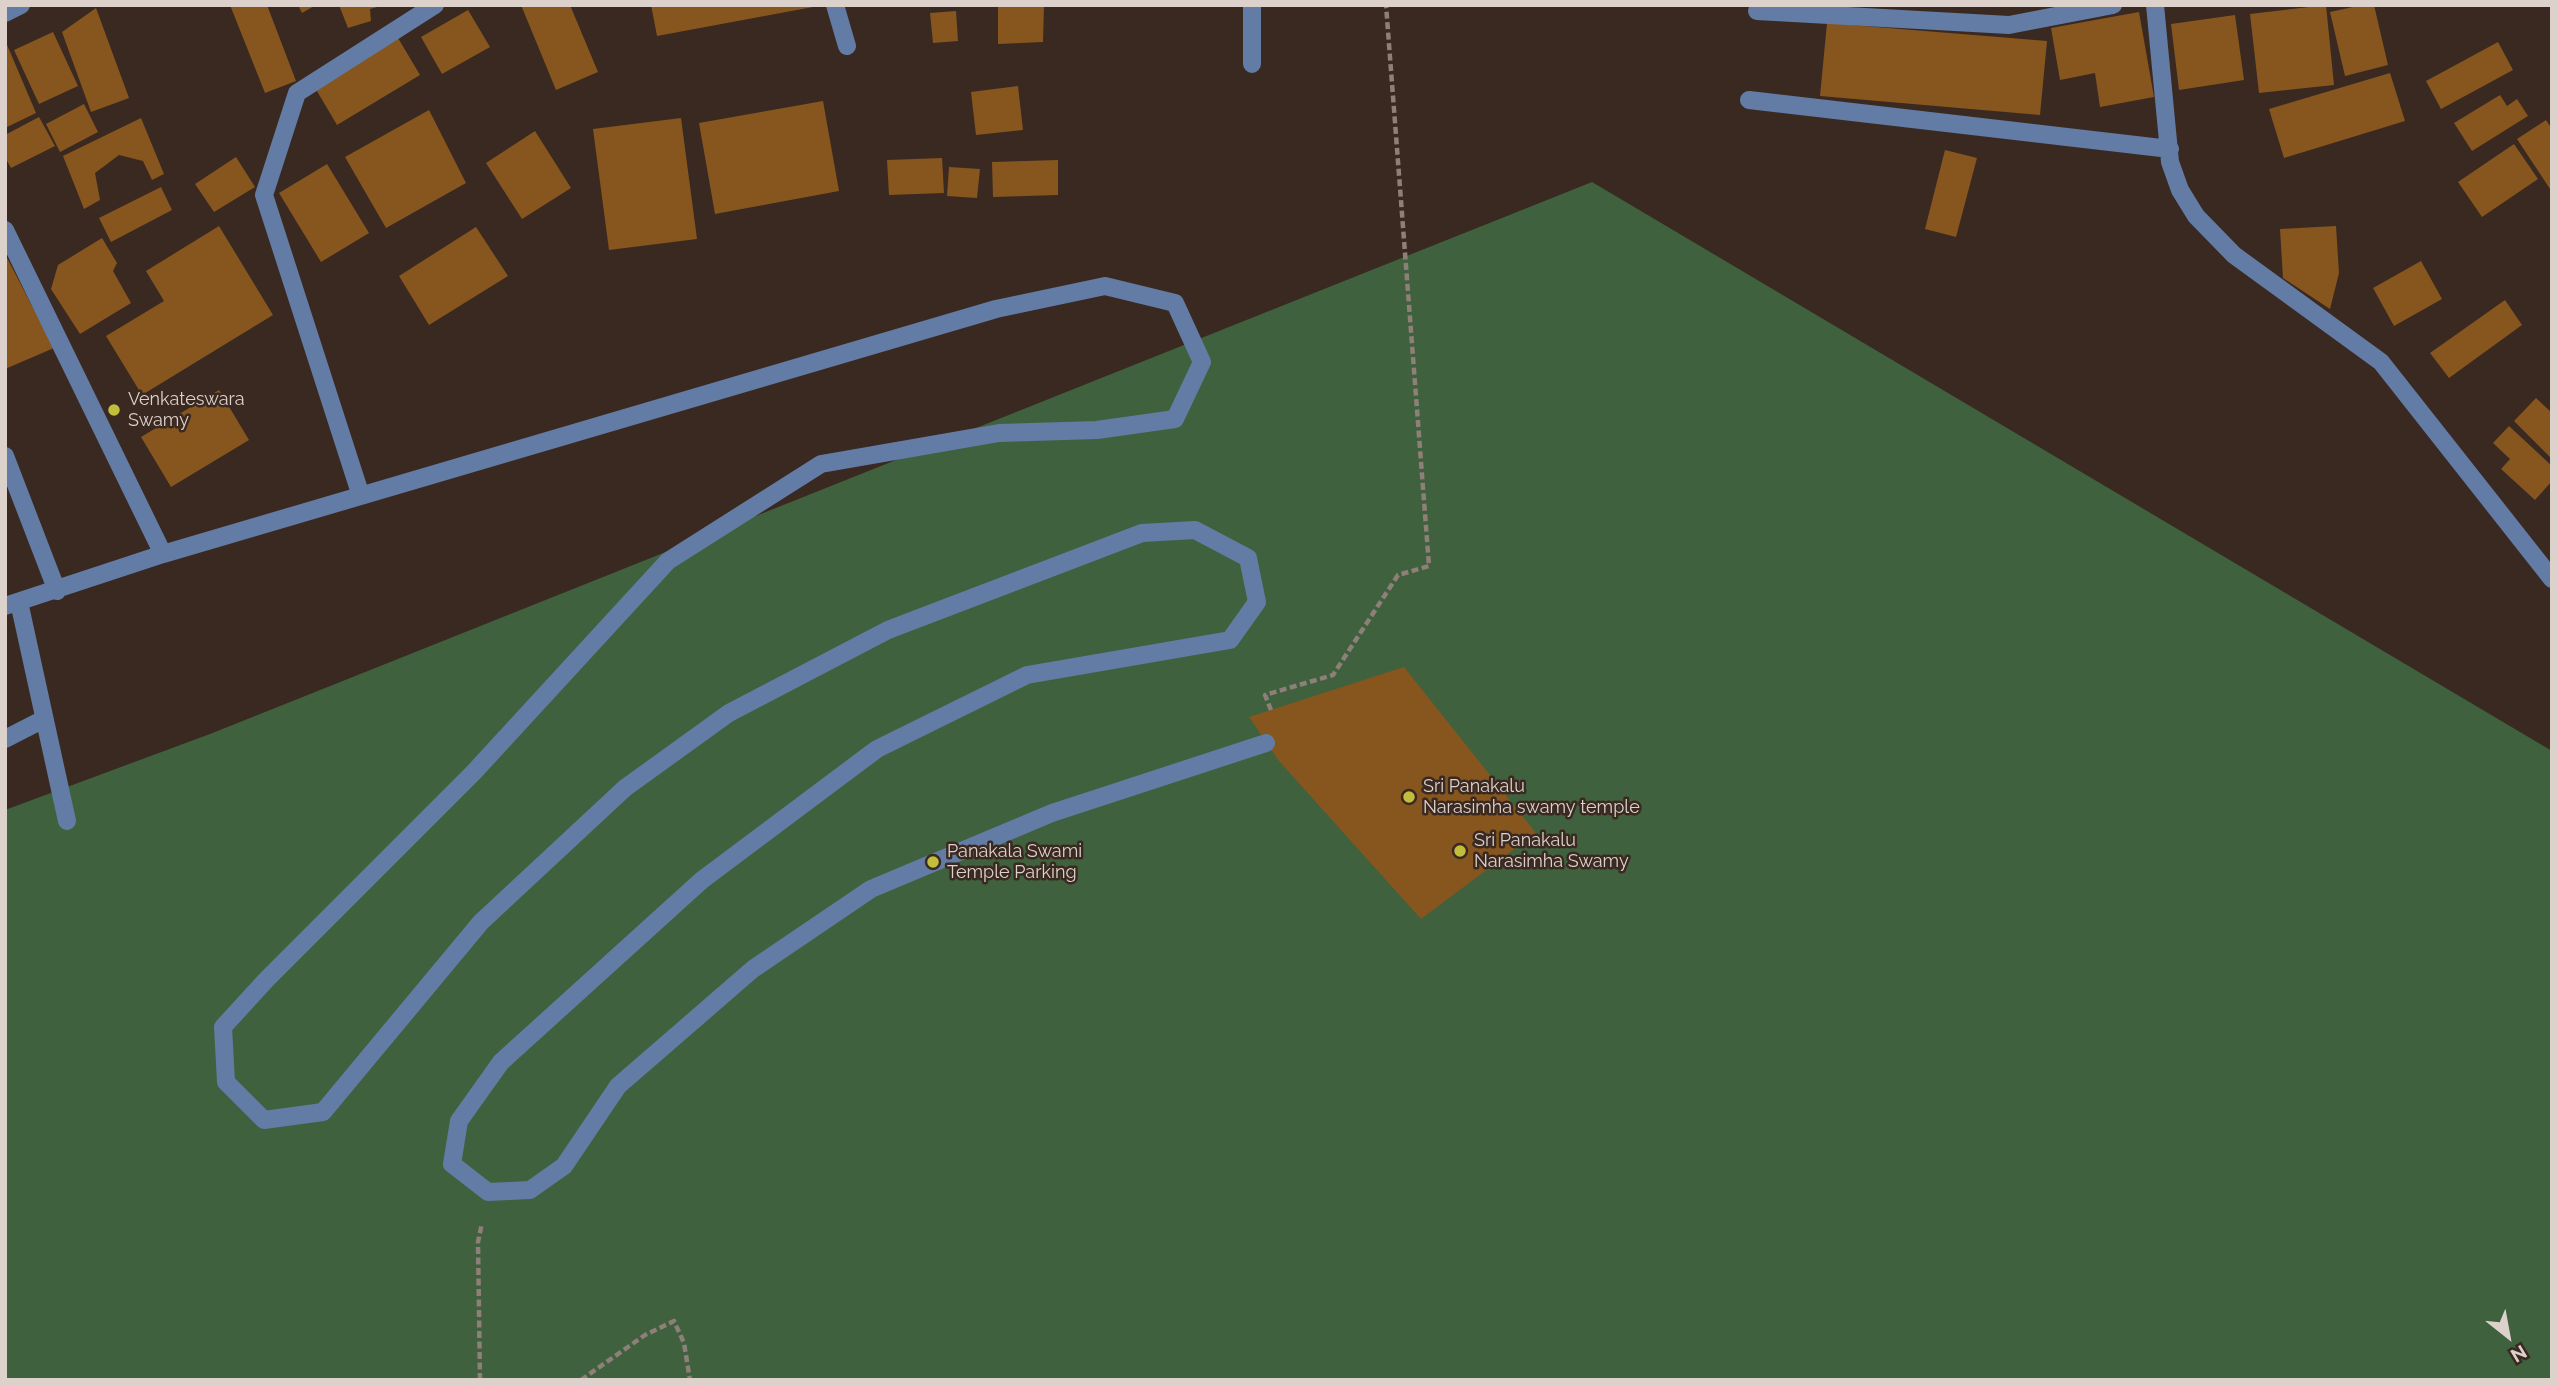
<!DOCTYPE html>
<style>
body{margin:0}
#map{position:relative;width:2557px;height:1385px;overflow:hidden;background:#3a2921;font-family:Raleway,sans-serif}
canvas{display:block}
.frame{position:absolute;inset:0;border:7px solid #ddd1cc;pointer-events:none}
.north{position:absolute;left:2473px;top:1301px;width:70px;height:70px;-webkit-text-stroke:5px #3a2921;paint-order:stroke;rotate:149deg;font-size:19px;font-weight:700;line-height:28px;text-align:center;color:#ddd1cc}
.north::after{content:'';display:block;margin:auto;width:24px;height:32px;background:#ddd1cc;clip-path:polygon(50% 0,100% 100%,50% 72%,0 100%)}
</style>
<div id="map">
<canvas width="2557" height="1385"></canvas>
<div class="frame"></div>
<div class="north">N</div>
</div>
<script>
const context = document.querySelector('canvas').getContext('2d');
context.lineJoin = 'round';
function fillPath(path, color) { context.fillStyle = color; context.fill(path, 'evenodd'); }
const shape = rows => new Path2D(rows.map(r => 'M' + r).join(''));
function stroke(path, color, width, dash) { context.strokeStyle = color; context.lineWidth = width; context.lineCap = dash ? 'butt' : 'round'; context.setLineDash(dash || []); context.stroke(path); }
function write(font, color, halo, rows, align = 'center') {
  context.font = font + ' Raleway,sans-serif'; context.lineWidth = 5; context.setLineDash([]); context.textBaseline = 'middle'; context.strokeStyle = halo; context.fillStyle = color; for (const [text, x, y, turn = 0] of rows) {
    context.save(); context.translate(x, y); context.rotate((+turn || 0) * Math.PI / 180); context.textAlign = isNaN(turn) ? turn : align; if (halo) context.strokeText(text, 0, 0); context.fillText(text, 0, 0); context.restore();
  }
}
fillPath(shape([
 [1592,182,2552,751,2552,1380,5,1380,5,810,210,734]
]), '#3f613e');
fillPath(shape([
 [230,5,267,5,296,81,265,93],
 [298,5,316,5,302,13],
 [339,5,381,5,381,6,370,9,371,21,348,28],
 [521,5,570,5,598,72,556,90],
 [651,5,813,5,813,7,657,36],
 [998,5,1044,5,1043,42,998,44],
 [2326,5,2334,85,2259,93,2250,14],
 [2362,5,2374,5,2388,65,2345,76,2330,12],
 [96,8,129,98,91,112,62,32],
 [468,10,490,47,442,74,421,37],
 [956,11,958,41,933,43,930,13],
 [2139,12,2154,97,2100,107,2095,73,2060,80,2051,28],
 [2235,15,2244,80,2179,90,2171,24],
 [1827,23,2047,41,2040,115,1820,96],
 [53,32,78,86,39,104,14,50],
 [398,38,420,75,337,125,314,86],
 [5,40,36,113,5,128],
 [2498,42,2513,70,2441,109,2426,81],
 [2390,73,2405,121,2284,158,2269,109],
 [1018,86,1023,130,976,135,971,92],
 [2500,95,2507,106,2517,99,2528,116,2472,151,2454,123],
 [823,101,839,191,715,214,699,123],
 [84,104,98,132,60,152,46,124],
 [429,110,466,183,386,228,345,157],
 [39,117,55,146,11,168,5,157,5,135],
 [141,118,164,174,152,180,143,161,119,155,95,173,100,200,84,209,63,156],
 [681,118,697,239,609,250,593,129],
 [2546,120,2552,129,2552,192,2517,139],
 [535,131,571,188,522,219,486,163],
 [2514,144,2538,179,2482,217,2458,182],
 [1945,150,1977,158,1956,237,1925,229],
 [236,157,255,187,214,212,195,184],
 [942,158,944,193,889,195,887,160],
 [1058,160,1058,195,993,197,992,162],
 [327,164,369,233,321,262,279,193],
 [949,167,980,169,977,198,947,196],
 [161,187,172,210,111,242,99,218],
 [219,226,273,315,142,395,106,336,164,301,146,271],
 [2336,226,2339,273,2330,309,2283,278,2280,229],
 [476,227,508,276,429,325,399,276],
 [102,238,117,263,113,271,131,303,80,334,51,289,58,265],
 [5,254,54,348,5,369],
 [2421,261,2442,299,2394,326,2373,288],
 [2505,300,2522,325,2449,378,2430,353],
 [219,390,249,440,171,487,141,437],
 [2536,398,2552,413,2552,459,2514,421],
 [2509,426,2552,466,2552,481,2535,500,2501,469,2510,459,2493,443],
 [1404,667,1536,833,1421,919,1279,761,1249,717]
]), '#86561e');
stroke(shape([
 [1271,710,1265,695,1333,675,1398,575,1429,566,1386,5],
 [480,1380,478,1242,482,1223],
 [581,1380,645,1335,674,1321,684,1343,690,1380]
]), '#8e7f79', 4.5, [7, 3.5]);
stroke(shape([
 [835,5,847,46],
 [2155,5,2170,162,2180,190,2196,216,2234,255,2381,362,2552,579],
 [1757,11,2009,25,2113,5],
 [5,13,21,5],
 [1252,64,1252,5],
 [1749,100,2170,149],
 [5,230,163,554],
 [5,456,57,591],
 [361,496,264,195,297,93,435,5],
 [19,602,67,821],
 [5,606,163,554,996,309,1105,286,1175,303,1202,362,1175,419,1097,430,999,433,821,464,668,561,474,772,267,979,223,1027,226,1082,264,1120,323,1112,481,922,625,788,729,713,888,630,1142,533,1195,530,1248,558,1257,602,1230,640,1027,675,877,749,702,880,501,1062,459,1121,452,1164,488,1192,530,1190,564,1166,618,1086,753,969,871,889,1052,813,1266,743],
 [5,739,44,719]
]), '#637ca5', 18);
for (const [x, y, r, color] of [
 [114,410,7,"#c3bd3e"],
 [1409,797,7,"#c3bd3e"],
 [1460,851,7,"#c3bd3e"],
 [933,862,7,"#c3bd3e"]
]) { const dot = new Path2D(); dot.arc(x, y, r, 0, 2 * Math.PI); context.fillStyle = color; context.fill(dot); stroke(dot, '#3a2921', 2.5); }
write('18px', '#ddd1cc', '#3a2921', [
 ["Venkateswara",128,400],
 ["Swamy",128,421],
 ["Sri Panakalu",1423,787],
 ["Narasimha swamy temple",1423,808],
 ["Sri Panakalu",1474,841],
 ["Narasimha Swamy",1474,862],
 ["Panakala Swami",947,852],
 ["Temple Parking",947,873]
], 'left');
</script>
